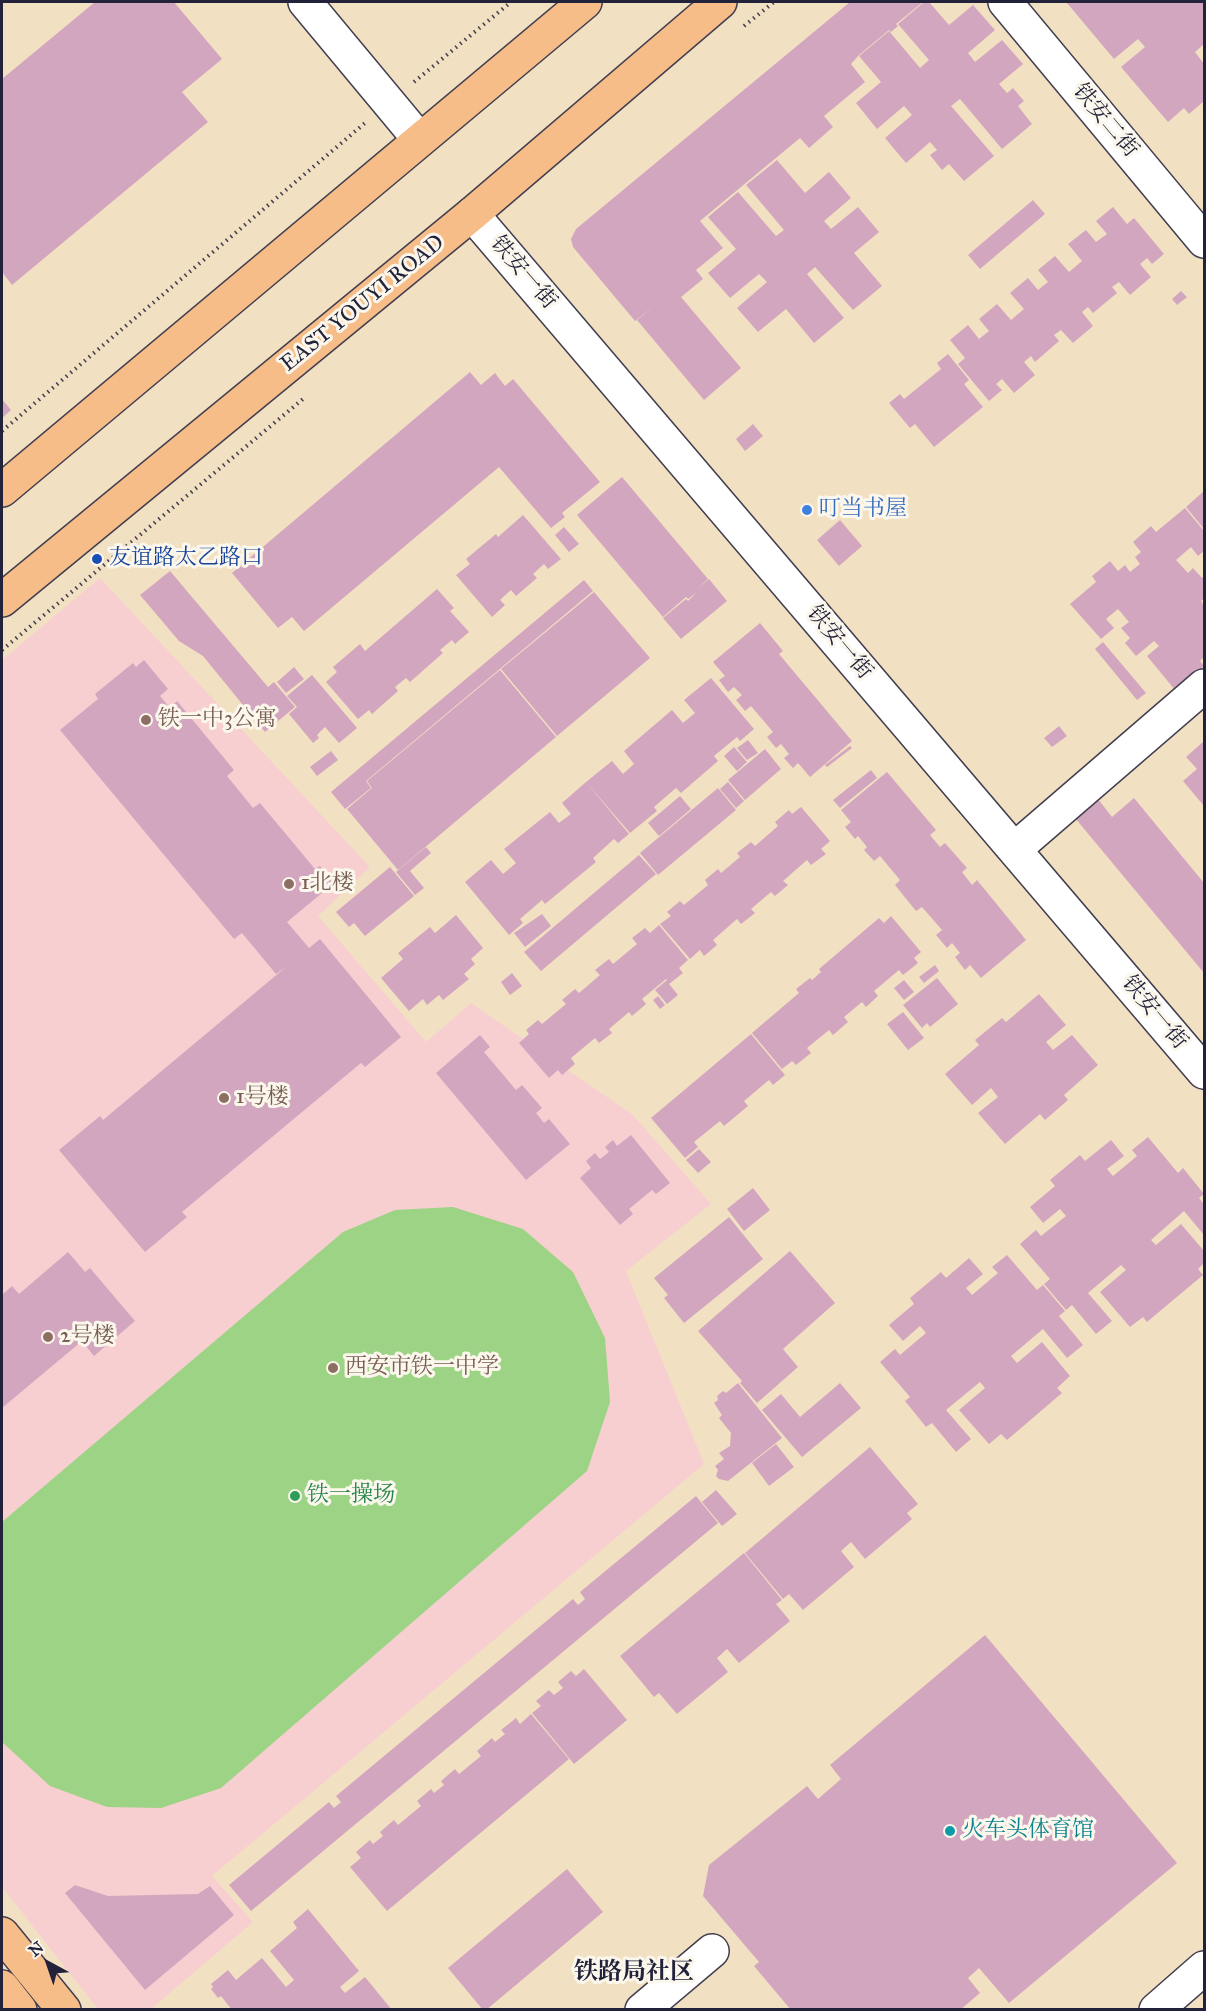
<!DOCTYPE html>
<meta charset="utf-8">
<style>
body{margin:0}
#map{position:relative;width:1206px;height:2011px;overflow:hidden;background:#f2e0c2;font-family:"IM FELL Great Primer",serif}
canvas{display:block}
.frame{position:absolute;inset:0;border:3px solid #22223b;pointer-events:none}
.north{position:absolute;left:18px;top:1933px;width:60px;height:60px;-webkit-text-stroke:4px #fbf7ec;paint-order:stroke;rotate:320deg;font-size:16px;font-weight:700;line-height:24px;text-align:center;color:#22223b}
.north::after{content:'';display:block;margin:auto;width:21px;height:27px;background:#22223b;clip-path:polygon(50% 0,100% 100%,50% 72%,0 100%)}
</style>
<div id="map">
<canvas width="1206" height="2011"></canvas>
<div class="frame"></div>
<div class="north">N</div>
</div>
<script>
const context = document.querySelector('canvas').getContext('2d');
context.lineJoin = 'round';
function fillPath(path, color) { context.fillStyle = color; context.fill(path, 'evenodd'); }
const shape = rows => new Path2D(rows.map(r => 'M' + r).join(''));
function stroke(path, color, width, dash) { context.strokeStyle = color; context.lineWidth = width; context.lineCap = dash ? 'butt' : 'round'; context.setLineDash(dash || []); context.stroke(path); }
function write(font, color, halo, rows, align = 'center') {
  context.font = font + ' "IM FELL Great Primer","Noto Serif SC",serif'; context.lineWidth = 6; context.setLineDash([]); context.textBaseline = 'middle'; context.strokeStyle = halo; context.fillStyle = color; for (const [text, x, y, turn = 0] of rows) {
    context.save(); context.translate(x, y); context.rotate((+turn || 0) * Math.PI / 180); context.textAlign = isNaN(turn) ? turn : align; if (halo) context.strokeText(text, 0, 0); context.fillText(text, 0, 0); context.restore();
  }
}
fillPath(shape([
 [100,578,370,867,318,916,426,1042,471,1003,633,1115,711,1204,626,1271,704,1464,212,1876,253,1922,151,2009,98,2009,2,1887,2,660]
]), '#f7cfd1');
fillPath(shape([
 [453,1207,523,1229,573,1272,605,1338,610,1402,587,1471,221,1788,161,1808,107,1807,50,1786,2,1742,2,1522,343,1232,395,1210]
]), '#9cd385');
fillPath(shape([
 [95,2,174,2,222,59,182,92,208,122,12,285,2,272,2,79],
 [850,2,923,2,896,24,898,26,891,32,889,30,859,55,851,64,865,82,824,116,833,127,809,148,800,138,700,221,723,248,696,270,703,279,681,297,741,368,704,400,637,320,654,306,635,321,573,247,571,239,576,229],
 [924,2,929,2,949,25,973,5,995,30,968,53,975,62,1002,40,1023,64,999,84,1007,93,1013,88,1024,101,1018,106,1032,124,1002,149,960,99,951,106,994,156,964,181,949,164,942,170,930,155,937,150,930,142,906,163,885,138,912,115,904,106,877,129,856,103,881,82,859,56,889,31,920,68,929,60,898,24],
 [1070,2,1204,2,1204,44,1195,52,1204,64,1204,101,1189,114,1184,108,1168,122,1121,67,1145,47,1138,39,1114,59,1067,3],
 [777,160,805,193,829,172,851,198,824,221,831,229,858,207,879,232,854,253,882,286,853,310,815,267,807,274,844,318,814,343,786,309,758,332,737,308,767,282,759,274,730,298,708,273,736,249,708,217,738,192,776,236,784,230,746,185],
 [1033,200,1045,214,980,269,968,255],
 [1113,207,1127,224,1134,218,1164,254,1152,264,1147,258,1140,264,1151,277,1130,295,1119,282,1112,287,1117,293,1093,313,1088,307,1082,312,1093,326,1073,343,1061,330,1054,335,1059,341,1035,362,1031,356,1024,362,1035,375,1014,393,1002,379,996,384,1002,390,989,401,958,364,965,358,950,340,968,325,979,339,989,331,979,319,997,304,1011,320,1024,309,1010,293,1028,278,1038,290,1048,282,1038,270,1055,256,1069,272,1082,261,1068,244,1086,230,1096,242,1107,234,1096,221],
 [1181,291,1187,297,1177,305,1172,299],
 [948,354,969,380,964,384,983,407,934,447,915,424,910,428,889,403,900,394,904,399,941,369,937,363],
 [470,372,481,385,495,373,505,386,513,379,600,482,562,513,565,517,551,528,499,467,304,631,292,617,278,628,232,573],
 [2,399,11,410,2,418],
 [753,424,763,436,745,451,736,439],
 [622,477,708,579,697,589,709,579,727,601,681,639,663,618,686,599,688,601,696,593,688,599,686,597,663,617,577,515],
 [1204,491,1204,529,1186,507],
 [1185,508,1204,531,1204,551,1198,556,1191,547,1176,560,1188,573,1193,568,1202,578,1204,576,1204,598,1201,601,1204,606,1204,657,1200,661,1204,666,1175,690,1147,656,1159,646,1154,641,1136,656,1125,643,1130,638,1121,628,1129,622,1118,609,1106,619,1114,628,1101,639,1070,604,1096,582,1092,576,1110,561,1118,571,1125,565,1130,572,1140,564,1135,557,1141,552,1133,542,1151,526,1156,532],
 [523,515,561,559,548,569,544,564,533,574,537,578,516,596,511,590,500,600,505,605,492,617,456,575,470,564,466,559,496,534,498,537],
 [840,520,862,546,839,566,817,540],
 [564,527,579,544,569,552,555,535],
 [170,571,268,687,274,682,295,707,265,732,203,656,179,641,140,595],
 [584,580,593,591,366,781,371,788,345,809,331,792],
 [437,589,454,608,450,611,469,632,455,644,452,640,440,650,443,653,410,682,406,678,395,687,398,691,372,714,369,710,358,719,326,682,337,672,333,667,360,644,365,651],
 [594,592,650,658,557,736,501,669],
 [760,623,783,651,779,654,852,741,810,777,798,763,793,768,784,758,789,754,781,744,776,748,767,737,773,732,751,706,745,711,736,700,742,695,734,687,728,692,719,680,725,676,713,662],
 [1103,642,1146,693,1137,700,1095,649],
 [144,660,168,689,160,696,170,708,177,701,234,770,227,776,253,808,260,803,315,869,320,866,334,883,287,922,309,948,320,939,401,1037,365,1067,361,1063,182,1212,187,1217,145,1252,59,1150,100,1116,103,1120,286,967,276,974,242,933,234,939,60,730,98,699,95,694,133,663,136,667],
 [294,667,304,679,286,693,277,682],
 [500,670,556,737,398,870,347,809,372,788,367,781],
 [312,675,357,728,339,743,325,727,317,735,319,738,313,743,289,714,297,707,287,696],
 [711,678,754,729,740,741,737,737,714,756,718,761,681,793,676,788,654,807,657,811,630,833,586,782,612,761,623,774,634,764,624,751,672,710,683,723,695,713,684,700],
 [1059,726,1067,736,1052,747,1044,738],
 [748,740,758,753,747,760,737,748],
 [1204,741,1204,806,1183,781,1197,769,1186,757],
 [850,746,852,748,827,767,825,765],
 [734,747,747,762,737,771,724,756],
 [765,749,781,769,745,800,728,780],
 [331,751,338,760,317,776,310,767],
 [871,770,877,778,840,808,833,800],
 [887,772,936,830,930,835,940,847,945,843,967,868,962,872,972,885,977,880,1026,940,981,978,970,965,965,970,955,957,960,953,952,943,947,948,936,935,942,930,922,907,916,911,895,885,900,880,880,856,874,861,864,850,867,847,858,836,855,839,845,827,851,822,841,810],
 [586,782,629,834,618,843,614,839,593,858,596,862,545,904,542,900,520,919,523,923,509,935,465,882,491,860,503,874,516,863,504,849,550,812,559,823,571,814,562,803],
 [728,782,744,801,736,808,720,789],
 [718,788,736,810,658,875,640,853],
 [680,796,691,809,659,836,648,823],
 [1134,798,1204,883,1204,973,1075,818,1098,799,1112,817],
 [801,807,830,841,821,849,826,854,811,865,807,860,783,881,788,885,775,896,771,892,751,909,755,913,741,924,737,919,713,940,717,945,704,956,700,950,690,959,660,924,671,916,667,912,680,901,684,905,708,885,705,880,718,869,721,873,740,857,737,853,751,842,755,846,778,826,775,822,789,810,792,814],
 [426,847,431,853,410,871,424,888,415,895,396,872],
 [639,855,656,874,541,971,524,952],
 [390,867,414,896,365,936,354,923,349,927,336,912],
 [542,914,551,926,525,947,514,933],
 [456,915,483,948,471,959,475,964,464,974,469,979,443,1000,439,995,427,1005,423,999,409,1011,381,978,403,959,398,953,430,927,435,933],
 [891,916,921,952,914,958,918,963,903,975,899,970,874,991,878,996,866,1007,862,1002,844,1017,848,1022,833,1035,829,1030,807,1048,811,1053,796,1065,792,1061,782,1069,752,1033,799,993,796,989,810,978,812,980,821,972,819,969,879,918,884,923],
 [659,925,688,960,679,968,683,973,669,984,678,995,667,1004,655,990,667,980,666,979,642,999,646,1004,632,1016,629,1012,609,1029,612,1033,599,1043,595,1038,571,1058,575,1064,562,1075,558,1070,549,1078,519,1043,529,1034,526,1030,538,1020,542,1024,566,1004,562,1000,575,989,579,993,600,975,595,970,609,959,613,964,637,944,632,938,645,928,650,933],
 [935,965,939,971,924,983,919,977],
 [512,973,522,986,510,995,501,982],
 [937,978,958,1004,930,1027,927,1023,922,1028,903,1005],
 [904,980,914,992,904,1000,894,988],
 [1039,994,1066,1025,1046,1042,1053,1050,1072,1035,1098,1065,1064,1095,1068,1100,1045,1120,1040,1114,1005,1144,978,1113,998,1097,991,1088,972,1105,945,1074,979,1045,975,1040,1002,1018,1006,1022],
 [658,996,665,1005,660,1009,653,1000],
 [903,1012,924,1038,908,1050,887,1024],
 [751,1034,785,1075,773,1085,769,1080,744,1101,748,1106,724,1126,720,1121,694,1142,698,1147,685,1158,651,1118],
 [480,1035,490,1047,484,1052,516,1090,522,1085,542,1108,536,1113,544,1123,549,1119,570,1144,526,1180,436,1073],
 [631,1135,670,1183,656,1194,652,1190,629,1209,633,1214,620,1225,580,1178,591,1168,586,1161,595,1153,600,1159,609,1152,605,1147,613,1140,617,1146],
 [1148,1137,1178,1173,1183,1168,1204,1194,1199,1198,1204,1204,1204,1235,1184,1211,1151,1240,1156,1245,1181,1224,1204,1251,1204,1263,1198,1269,1203,1275,1147,1322,1143,1317,1130,1327,1100,1292,1126,1270,1121,1265,1088,1293,1112,1321,1096,1334,1072,1305,1066,1310,1044,1284,1050,1279,1020,1244,1036,1230,1041,1236,1066,1216,1060,1209,1043,1223,1030,1207,1055,1186,1050,1180,1080,1155,1085,1161,1111,1140,1124,1156,1107,1169,1113,1176,1137,1156,1132,1150],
 [699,1149,711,1162,698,1173,686,1160],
 [753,1188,770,1210,744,1231,727,1209],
 [729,1217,763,1259,684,1323,664,1298,668,1295,654,1278],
 [790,1251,835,1303,783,1349,798,1367,757,1403,740,1383,742,1381,698,1331],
 [68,1252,85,1272,90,1268,135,1321,94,1356,82,1341,2,1408,2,1295,12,1286,19,1294],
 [1007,1255,1037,1290,1043,1285,1065,1311,1059,1316,1083,1345,1067,1358,1043,1329,1011,1356,1017,1363,1042,1342,1070,1376,1057,1388,1062,1393,1007,1440,1001,1434,989,1444,959,1410,985,1388,980,1382,946,1410,971,1439,956,1452,932,1423,926,1427,905,1401,910,1397,880,1362,895,1349,900,1355,926,1333,920,1326,903,1341,889,1325,914,1304,910,1298,941,1272,946,1278,969,1258,983,1274,966,1288,972,1295,998,1273,992,1267],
 [738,1383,782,1438,728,1481,719,1479,716,1476,718,1470,715,1466,724,1459,719,1453,730,1446,731,1433,719,1418,722,1415,714,1403,718,1400,717,1396,723,1391,726,1393],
 [840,1383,861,1408,802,1457,762,1410,781,1394,800,1417],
 [776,1444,794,1467,769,1486,752,1463],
 [870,1447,918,1504,907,1513,912,1519,865,1559,851,1542,841,1551,854,1567,803,1610,789,1594,783,1599,745,1553],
 [716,1490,737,1514,722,1526,702,1502],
 [696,1496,718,1523,251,1911,229,1885,329,1802,334,1808,341,1802,336,1796,573,1599,578,1605,585,1599,580,1592],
 [744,1553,782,1600,776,1604,790,1621,739,1663,727,1649,717,1658,728,1672,677,1714,659,1693,654,1697,620,1656],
 [985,1635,1177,1863,1009,2003,979,1968,968,1978,980,1993,960,2010,799,2010,797,2008,791,2010,754,1966,759,1962,703,1896,709,1865,807,1786,818,1799,841,1779,830,1765],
 [584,1669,627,1720,574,1764,532,1713,541,1706,536,1701,549,1690,554,1695,563,1688,558,1682,571,1671,576,1676],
 [531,1714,569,1759,387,1911,350,1867,361,1858,356,1852,370,1840,373,1844,383,1836,380,1832,394,1820,398,1825,421,1806,417,1801,431,1789,434,1793,444,1785,441,1781,455,1769,459,1774,481,1756,477,1751,492,1738,495,1742,505,1734,501,1730,516,1718,520,1724],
 [567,1869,603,1912,486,2010,483,2010,448,1968],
 [75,1885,108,1896,198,1894,210,1886,234,1915,145,1990,65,1893],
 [308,1909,359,1971,340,1987,345,1993,365,1977,392,2010,232,2010,221,1996,218,1998,211,1989,213,1987,211,1984,228,1970,236,1980,262,1958,286,1987,294,1980,270,1951,297,1928,293,1922]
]), '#d3a6bf');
const minor = shape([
 [305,2,419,139],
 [1005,2,1204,241],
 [472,214,1204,1072],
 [1015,849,1204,686],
 [642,2010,712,1951],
 [1156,2010,1204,1968]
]);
const major = shape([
 [2,490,585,2],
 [2,600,472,214,720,2],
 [2,1934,64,2010],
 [2,1987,20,2010]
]);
stroke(minor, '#413e4f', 36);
stroke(major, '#413e4f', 36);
stroke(shape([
 [744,26,774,2],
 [414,82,511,2],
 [2,431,365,123],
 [2,650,303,399]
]), '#413e4f', 4, [1.5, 4.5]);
stroke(minor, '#fff', 33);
stroke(major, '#f7bd88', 33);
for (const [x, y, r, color] of [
 [807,510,6,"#3f7fe0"],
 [97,559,6,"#1a4fb4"],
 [146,720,6,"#8d6e63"],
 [289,884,6,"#8d6e63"],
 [224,1098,6,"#8d6e63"],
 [48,1337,6,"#8d6e63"],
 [333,1368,6,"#8d6e63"],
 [295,1496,6,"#2e9e5b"],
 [950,1831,6,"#0f9aa8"]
]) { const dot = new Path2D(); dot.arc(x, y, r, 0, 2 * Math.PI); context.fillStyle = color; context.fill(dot); stroke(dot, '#fbf7ec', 2); }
write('22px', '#22223b', '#fbf7ec', [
 ["铁安二街",1105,121,50],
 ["铁安一街",523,273,49],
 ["EAST YOUYI ROAD",363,304,-39],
 ["铁安一街",839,643,50],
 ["铁安一街",1154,1013,50]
]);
write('22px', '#366cbe', '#fbf7ec', [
 ["叮当书屋",819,510]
], 'left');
write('22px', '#164399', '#fbf7ec', [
 ["友谊路太乙路口",109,559]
], 'left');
write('22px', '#785e54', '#fbf7ec', [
 ["铁一中3公寓",158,720],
 ["1北楼",301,884],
 ["1号楼",236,1098],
 ["2号楼",60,1337],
 ["西安市铁一中学",345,1368]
], 'left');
write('22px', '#27864d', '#fbf7ec', [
 ["铁一操场",307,1496]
], 'left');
write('22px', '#0d838f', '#fbf7ec', [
 ["火车头体育馆",962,1831]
], 'left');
write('bold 24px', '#22223b', '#fbf7ec', [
 ["铁路局社区",634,1973]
]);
</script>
